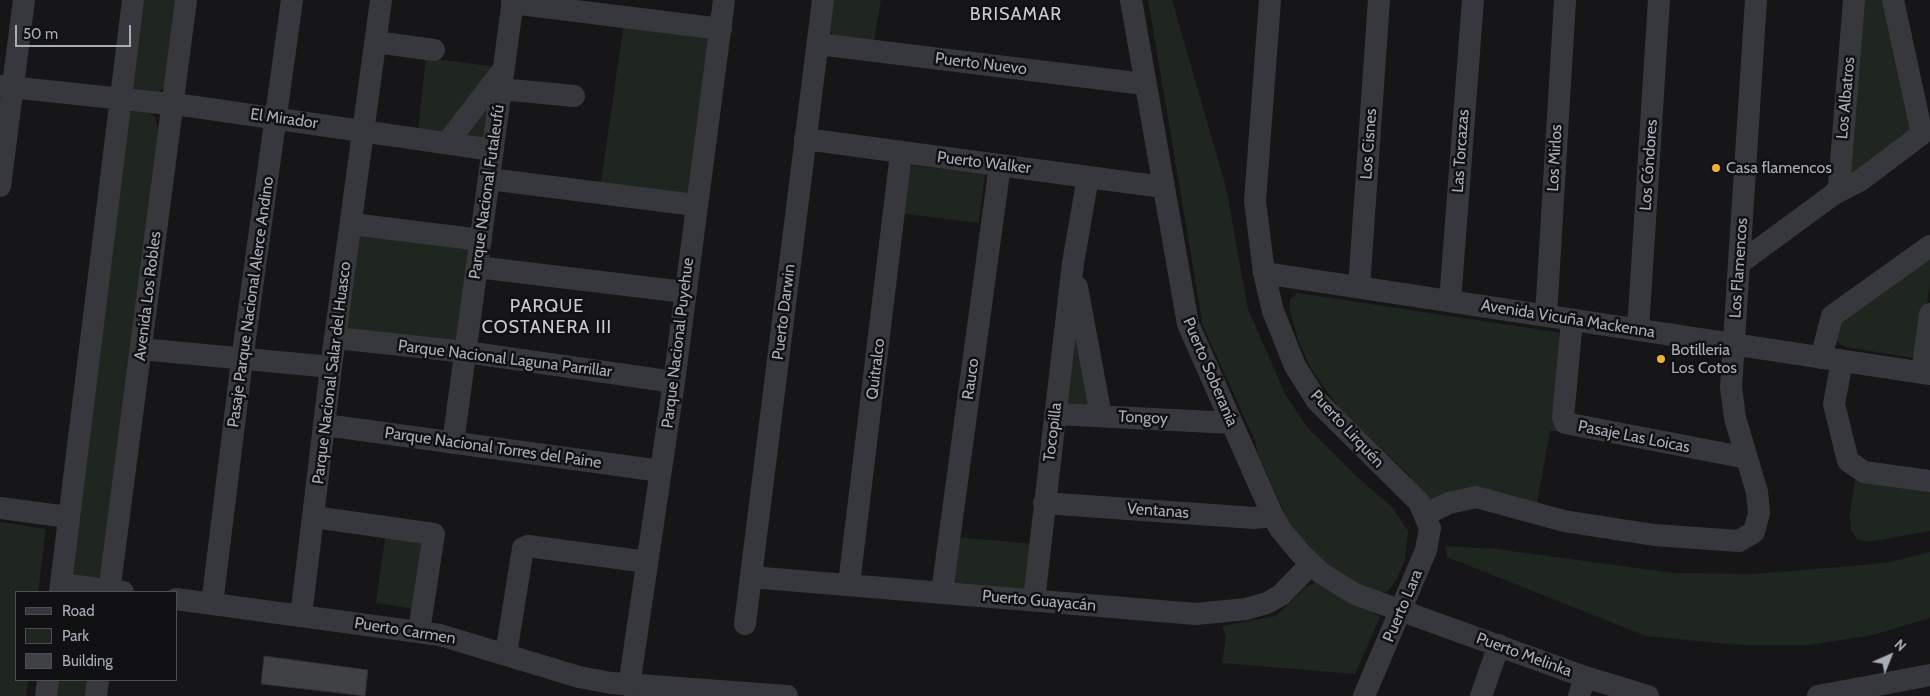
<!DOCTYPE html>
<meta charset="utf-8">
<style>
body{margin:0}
#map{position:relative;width:1930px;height:696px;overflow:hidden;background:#161618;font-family:Cabin,sans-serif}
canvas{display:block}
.legend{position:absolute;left:15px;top:591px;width:162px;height:90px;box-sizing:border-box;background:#111113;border:1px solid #4d4f55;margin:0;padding:6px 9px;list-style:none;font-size:15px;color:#a8adb8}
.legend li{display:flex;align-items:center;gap:10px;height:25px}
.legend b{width:25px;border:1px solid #4d4f55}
.north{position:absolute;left:1865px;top:631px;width:50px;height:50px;-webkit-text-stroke:4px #111113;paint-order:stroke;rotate:44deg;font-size:14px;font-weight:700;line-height:20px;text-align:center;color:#a8adb8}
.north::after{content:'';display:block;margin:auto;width:18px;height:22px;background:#a8adb8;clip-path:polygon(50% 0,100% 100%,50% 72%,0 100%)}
.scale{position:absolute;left:15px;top:25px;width:116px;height:22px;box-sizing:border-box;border:2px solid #a8adb8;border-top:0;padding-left:6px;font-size:15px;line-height:18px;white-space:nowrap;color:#a8adb8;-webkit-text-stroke:4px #111113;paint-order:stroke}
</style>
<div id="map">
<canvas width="1930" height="696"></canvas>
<ul class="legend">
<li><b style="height:6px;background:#37383d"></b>Road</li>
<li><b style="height:14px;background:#1e261f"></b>Park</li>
<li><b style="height:14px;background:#404145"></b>Building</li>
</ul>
<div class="north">N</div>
<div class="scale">50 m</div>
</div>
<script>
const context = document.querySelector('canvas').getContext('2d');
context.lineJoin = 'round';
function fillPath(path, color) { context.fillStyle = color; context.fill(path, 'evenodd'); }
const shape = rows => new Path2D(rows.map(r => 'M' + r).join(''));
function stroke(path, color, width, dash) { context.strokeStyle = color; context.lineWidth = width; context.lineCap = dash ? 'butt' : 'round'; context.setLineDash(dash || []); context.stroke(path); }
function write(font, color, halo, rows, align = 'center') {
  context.font = font + ' Cabin,sans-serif'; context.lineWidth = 5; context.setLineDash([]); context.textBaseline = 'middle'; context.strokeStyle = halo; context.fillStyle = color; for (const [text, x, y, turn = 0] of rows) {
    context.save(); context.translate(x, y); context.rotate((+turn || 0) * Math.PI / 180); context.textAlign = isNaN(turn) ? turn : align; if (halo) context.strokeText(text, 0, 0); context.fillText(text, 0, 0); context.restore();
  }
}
fillPath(shape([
 [141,0,175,0,164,87,158,94,139,94,132,87],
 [832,0,881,0,874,41,836,37,832,34,829,30],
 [1148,0,1172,0,1226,187,1248,309,1286,396,1308,428,1358,478,1392,507,1408,531,1405,560,1395,582,1388,591,1379,593,1366,589,1322,562,1290,525,1258,454,1255,441,1203,326],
 [1861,0,1887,0,1916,128,1849,178],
 [624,22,709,35,690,195,600,188],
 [426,56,436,59,496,67,442,133,418,131],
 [482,107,489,107,485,138,468,137,465,134],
 [133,111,150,113,155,117,158,129,102,574,95,580,76,577,73,573,129,113],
 [909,165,985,174,979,223,898,213],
 [359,235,469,245,459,340,346,330],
 [1930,254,1930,282,1921,346,1913,358,1846,347,1835,341,1833,326],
 [1075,293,1095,404,1067,408],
 [1298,293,1569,334,1558,431,1550,431,1536,509,1431,501,1425,497,1409,475,1339,408,1310,367,1298,339,1290,312,1290,299],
 [1871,478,1930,487,1930,531,1868,542,1857,539,1851,530,1850,514,1855,480],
 [0,522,46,529,38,592,16,592,16,680,28,680,26,696,0,696],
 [386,531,425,539,415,609,376,603],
 [954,537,1034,544,1030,591,950,583],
 [1445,546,1496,549,1674,573,1753,574,1864,565,1890,562,1930,552,1930,618,1873,635,1809,645,1740,645,1646,636,1447,557],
 [1319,580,1380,617,1355,674,1222,663,1226,636,1222,626,1276,616,1306,587],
 [56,680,89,680,87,696,54,696]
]), '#1e261f');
const building = shape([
 [264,656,368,670,365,696,261,684,264,656]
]);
fillPath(building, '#404145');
stroke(building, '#303034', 1);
stroke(shape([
 [1131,0,1188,324,1273,516,1281,530,1301,554,1321,573,1355,594,1585,677,1648,696],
 [1270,0,1255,201,1264,273,1273,311,1295,366,1317,401,1419,502,1430,528,1426,550,1364,696],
 [512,3,721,29],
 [376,42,434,50],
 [818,44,1144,84],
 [0,86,189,106,493,150],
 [501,89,574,96],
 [805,139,1163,187],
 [447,143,503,70],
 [489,179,695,205],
 [0,186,24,0],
 [1834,194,1861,180,1922,134,1893,0],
 [352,224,481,240],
 [1740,263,1834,194,1839,187,1854,0],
 [477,267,684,292],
 [1264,273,1930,374],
 [1077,287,1101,416],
 [1359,287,1379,0],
 [1450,301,1473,0],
 [1546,316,1565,0],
 [1572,320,1563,418,1565,423,1747,458],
 [1638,330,1659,0],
 [336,338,466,352,674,382],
 [141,349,331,367],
 [1821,358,1832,316,1930,246],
 [1842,361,1834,404,1848,461,1864,472,1930,481],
 [1922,373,1930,314],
 [1055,414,1232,423],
 [325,425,661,471],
 [453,443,513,0],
 [1044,503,1254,518,1273,516],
 [0,508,68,517],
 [1426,514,1449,503,1476,497,1564,521,1654,535,1739,541,1754,532,1759,513,1757,492,1735,418,1731,387,1756,0],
 [314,517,434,534,419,631],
 [751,577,1196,614,1246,609,1267,603,1281,595,1311,564],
 [61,584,123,592],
 [849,584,901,153],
 [60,592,133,0],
 [109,592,186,0],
 [942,592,1000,165],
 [176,599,440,635,579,677,611,683,787,696],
 [1034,600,1073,263,1088,177],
 [212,604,242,360,292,0],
 [301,616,331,367,381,0],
 [745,624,823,0],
 [506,654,523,548,528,546,647,562],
 [629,686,674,382,724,0],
 [46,696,48,680],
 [96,696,98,680],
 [1481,696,1499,645],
 [1579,696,1585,677],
 [1818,696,1930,675]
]), '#37383d', 22);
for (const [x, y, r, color] of [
 [1716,168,5,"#f2b134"],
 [1661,359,5,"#f2b134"]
]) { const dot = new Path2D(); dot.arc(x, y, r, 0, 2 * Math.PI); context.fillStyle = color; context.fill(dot); stroke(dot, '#111113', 2); }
write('16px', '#a8adb8', '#111113', [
 ["Puerto Nuevo",981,64,7],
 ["Los Albatros",1846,98,-85],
 ["El Mirador",284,119,8],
 ["Los Cisnes",1369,144,-86],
 ["Las Torcazas",1461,151,-86],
 ["Los Mirlos",1555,158,-87],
 ["Puerto Walker",984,163,7],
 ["Los Cóndores",1649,165,-86],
 ["Parque Nacional Futaleufú",487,192,-82],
 ["Los Flamencos",1739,268,-86],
 ["Avenida Los Robles",148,296,-83],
 ["Pasaje Parque Nacional Alerce Andino",251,302,-82],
 ["Puerto Darwin",784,312,-83],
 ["Avenida Vicuña Mackenna",1568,319,9],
 ["Parque Nacional Puyehue",678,343,-83],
 ["Parque Nacional Laguna Parrillar",505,359,7],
 ["Quitralco",876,369,-83],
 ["Puerto Soberanía",1210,372,67],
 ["Parque Nacional Salar del Huasco",332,373,-83],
 ["Rauco",971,379,-82],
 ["Tongoy",1143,418,3],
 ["Puerto Lirquén",1347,429,47],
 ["Tocopilla",1053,432,-83],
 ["Pasaje Las Loicas",1634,437,11],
 ["Parque Nacional Torres del Paine",493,448,8],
 ["Ventanas",1158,511,4],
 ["Puerto Guayacán",1039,601,5],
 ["Puerto Lara",1403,606,-67],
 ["Puerto Carmen",405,631,9],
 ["Puerto Melinka",1524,655,20]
]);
write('16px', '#a8adb8', '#111113', [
 ["Casa flamencos",1726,168],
 ["Botilleria",1671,350],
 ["Los Cotos",1671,368]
], 'left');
context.letterSpacing = '1px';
write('18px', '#c9ccd4', '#111113', [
 ["BRISAMAR",1016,15],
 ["PARQUE",547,307],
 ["COSTANERA III",547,328]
]);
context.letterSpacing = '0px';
</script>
